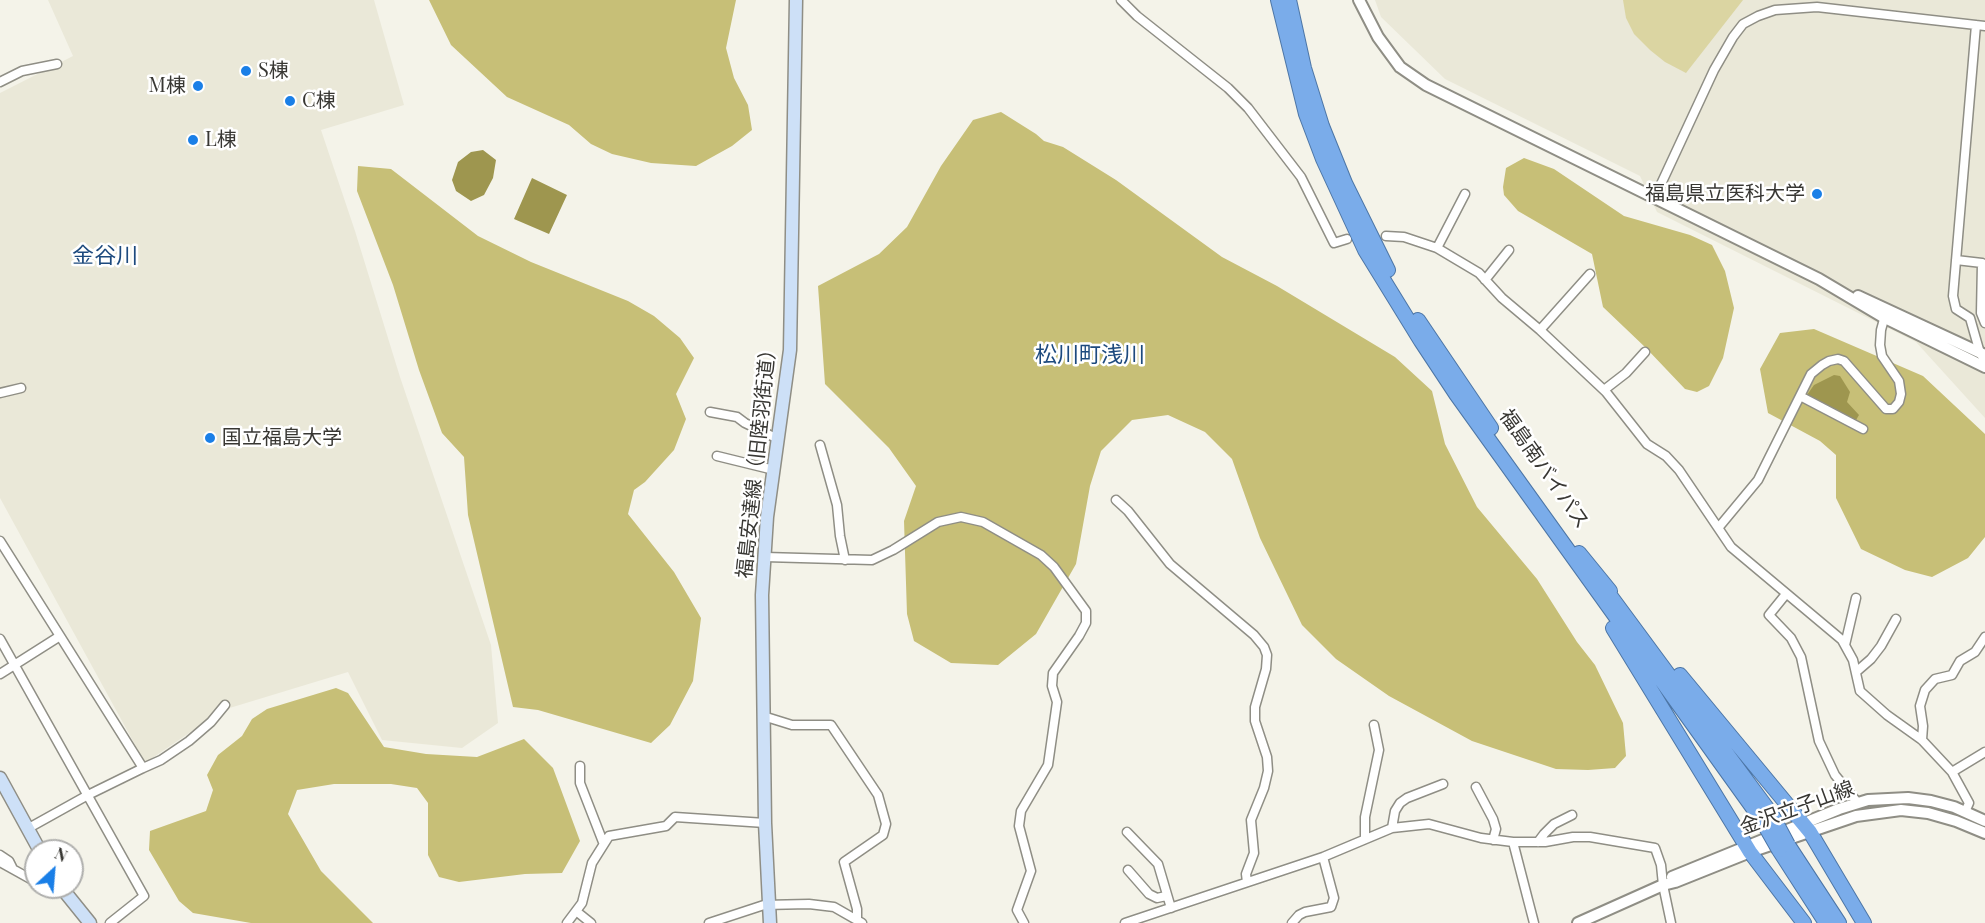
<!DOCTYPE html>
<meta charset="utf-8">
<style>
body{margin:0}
#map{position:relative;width:1985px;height:923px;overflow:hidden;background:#f4f3e9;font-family:"Playfair Display",serif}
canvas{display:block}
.north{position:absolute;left:24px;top:839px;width:60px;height:60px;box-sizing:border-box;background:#fff;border:2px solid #afafad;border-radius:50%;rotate:26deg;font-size:16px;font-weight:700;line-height:24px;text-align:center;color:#383733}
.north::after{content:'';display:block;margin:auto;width:21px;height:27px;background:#1a7fe7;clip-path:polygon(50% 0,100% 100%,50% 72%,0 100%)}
</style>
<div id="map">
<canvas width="1985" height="923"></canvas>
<div class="north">N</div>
</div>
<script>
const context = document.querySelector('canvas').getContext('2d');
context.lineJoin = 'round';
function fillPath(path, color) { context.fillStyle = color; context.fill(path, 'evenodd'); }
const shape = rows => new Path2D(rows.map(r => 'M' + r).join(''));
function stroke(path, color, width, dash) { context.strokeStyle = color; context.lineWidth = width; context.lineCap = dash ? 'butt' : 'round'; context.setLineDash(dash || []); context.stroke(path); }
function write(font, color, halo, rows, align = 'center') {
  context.font = font + ' "Playfair Display","Noto Sans JP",serif'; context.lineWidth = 5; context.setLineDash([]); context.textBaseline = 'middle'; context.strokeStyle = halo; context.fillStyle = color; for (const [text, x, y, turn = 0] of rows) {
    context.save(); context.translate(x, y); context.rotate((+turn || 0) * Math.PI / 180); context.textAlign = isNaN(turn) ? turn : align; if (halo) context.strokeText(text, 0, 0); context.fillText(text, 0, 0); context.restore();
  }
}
fillPath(shape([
 [48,0,374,0,404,105,321,130,355,231,400,377,491,645,498,723,462,748,382,740,348,672,223,710,145,763,0,498,0,93,73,56],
 [1375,0,1985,0,1985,418,1916,342,1657,212,1640,176,1445,79,1381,17]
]), '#eae8d8');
fillPath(shape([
 [1623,0,1743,0,1686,73,1665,62,1650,50,1634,34,1626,18]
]), '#dbd5a2');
fillPath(shape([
 [429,0,736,0,726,48,734,78,748,105,752,130,732,146,696,166,651,163,612,154,591,144,569,125,507,97,451,45],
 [1001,112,1036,134,1044,141,1063,147,1116,180,1222,257,1277,286,1395,357,1432,391,1445,444,1477,507,1537,579,1577,642,1595,665,1623,723,1626,756,1615,768,1588,770,1556,769,1472,741,1389,696,1336,659,1302,625,1260,538,1232,459,1205,432,1168,415,1132,420,1101,451,1090,486,1076,564,1036,634,998,665,951,663,914,641,907,614,904,521,916,486,889,448,825,384,818,286,879,254,907,227,941,166,973,120],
 [1524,158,1554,169,1624,216,1690,235,1712,245,1725,271,1734,308,1723,358,1709,386,1697,392,1685,389,1646,348,1603,307,1592,254,1518,211,1504,195,1503,187,1506,168],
 [358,166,391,169,478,236,531,262,628,301,654,316,680,338,694,358,676,394,686,419,674,450,645,482,634,490,628,514,674,572,701,618,693,681,670,725,651,743,538,710,513,707,468,515,464,457,442,433,419,370,393,285,357,191],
 [1814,329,1923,376,1985,434,1985,537,1968,558,1932,577,1905,570,1861,549,1836,498,1836,455,1820,441,1768,413,1760,369,1780,333],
 [336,688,348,693,384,747,426,754,477,757,524,739,553,768,580,841,562,873,525,874,459,882,439,877,428,855,428,803,417,788,391,784,334,784,297,790,288,814,321,871,373,923,251,923,193,913,179,901,149,850,150,831,206,811,213,790,207,775,218,755,242,736,252,719,267,709]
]), '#c7bf77');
fillPath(shape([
 [483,150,496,160,493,178,484,195,471,201,456,191,452,180,458,162,471,152],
 [532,178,567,195,549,234,514,219],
 [1834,375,1840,376,1850,392,1847,402,1859,415,1856,420,1807,395,1814,385]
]), '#9e964f');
const minor = shape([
 [1121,0,1137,16,1228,88,1248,108,1301,177,1334,243,1347,239],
 [1976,25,1953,296,1956,309,1970,318,1980,353,1985,361],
 [0,82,22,71,57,64],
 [1655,197,1714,70,1733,37,1743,24,1758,16,1775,10,1817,7,1985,26],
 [1386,236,1404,237,1437,248,1479,273,1502,298,1540,330,1606,392,1647,444,1666,456,1679,470,1731,547,1842,640,1853,660,1860,691,1887,715,1922,740,1952,772,1969,803,1965,812],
 [1437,248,1465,194],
 [1956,260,1982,263,1981,313,1985,323],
 [1485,280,1509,250],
 [1540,330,1590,274],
 [1604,390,1626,373,1645,352],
 [0,393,21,388],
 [1800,396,1863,429],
 [710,412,737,417,745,423,778,439],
 [820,445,837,505,840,536,845,560],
 [717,456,774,470],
 [1116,500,1128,511,1170,564,1254,635,1264,647,1267,655,1266,669,1255,707,1255,721,1267,757,1268,771,1264,788,1251,820,1254,853,1246,874,1247,882],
 [1719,527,1758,480,1811,374,1822,365,1829,361,1838,359,1844,361,1886,409,1893,409,1899,402,1901,394,1899,381,1882,356,1880,345,1881,330,1886,312],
 [0,541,60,636,0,674],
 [765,557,872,560,893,550,938,522,961,517,983,522,1041,555,1054,567,1086,611,1086,623,1079,636,1053,673,1052,686,1057,702,1048,765,1021,811,1019,826,1031,871,1017,910,1024,923],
 [1786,594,1769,615,1791,638,1801,657,1819,741,1835,775,1858,803],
 [0,639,144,896,110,923],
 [1845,645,1856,598],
 [1856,672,1871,659,1881,646,1896,619],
 [763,716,792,725,831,725,878,795,886,824,883,835,844,862,857,909,857,919],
 [1922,740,1923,726,1920,706,1925,690,1935,679,1952,675,1960,661,1975,652,1985,637],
 [580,766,580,783,603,842],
 [143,768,161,760,189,741,211,722,225,705],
 [1952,772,1985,752],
 [1476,787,1493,819,1496,829,1493,840],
 [1392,828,1395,811,1400,803,1407,798,1443,784],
 [27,829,88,795,143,768,60,636],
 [1127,832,1158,864,1171,908],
 [1365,839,1365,817,1379,750,1374,725],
 [1513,842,1534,923],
 [1538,842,1544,834,1554,824,1572,815],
 [0,855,9,861,12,867],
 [0,862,36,882],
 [1128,870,1149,894,1157,898,1166,896],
 [576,911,591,923],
 [567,923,582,903,592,863,609,836,666,826,675,817,765,823],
 [709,923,764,905,809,904,834,907,862,923],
 [1125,923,1323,857,1392,828,1429,824,1481,838,1513,842,1545,842,1573,837,1590,837,1655,848,1661,865,1663,885,1671,923],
 [1292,923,1299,915,1305,912,1331,907,1334,898,1323,857]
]);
const tertiary = shape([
 [1359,0,1378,37,1400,67,1426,85,1819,279,1883,317,1985,367],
 [1858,296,1985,355],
 [1672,877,1839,809,1868,800,1908,798,1931,801,1954,807,1985,821],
 [1578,923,1663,885,1675,882,1750,852,1856,816,1901,810,1928,813,1956,821,1985,833]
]);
const secondary = shape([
 [0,778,40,851],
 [61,887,90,923],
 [770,923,765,823,762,595,767,517,790,350,796,0]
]);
const trunk = shape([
 [1278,0,1306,114,1323,159,1365,250,1421,341,1456,394,1763,822],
 [1289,0,1304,68,1322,126,1345,183,1388,270],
 [1418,320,1491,428],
 [1579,553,1610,591],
 [1603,586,1772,815],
 [1613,628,1750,852,1804,923],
 [1680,675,1810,832,1864,923],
 [1788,845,1839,923],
 [1779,850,1826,923]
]);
stroke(minor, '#8f8e85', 11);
stroke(tertiary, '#8f8e85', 14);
stroke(secondary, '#8f8e85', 15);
stroke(trunk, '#4d76a6', 16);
stroke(minor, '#fff', 8);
stroke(tertiary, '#fff', 10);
stroke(secondary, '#cde0f7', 12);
stroke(trunk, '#7aacea', 14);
const trunkBridge = shape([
 [1772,815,1788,845],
 [1763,822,1779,850]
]);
stroke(trunkBridge, '#4d76a6', 16, []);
stroke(trunkBridge, '#7aacea', 14);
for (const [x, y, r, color] of [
 [246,71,6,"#1a7fe7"],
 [198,86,6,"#1a7fe7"],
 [290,101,6,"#1a7fe7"],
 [193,140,6,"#1a7fe7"],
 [1817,194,6,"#1a7fe7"],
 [210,438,6,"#1a7fe7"]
]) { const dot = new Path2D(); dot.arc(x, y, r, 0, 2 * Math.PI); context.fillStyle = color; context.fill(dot); stroke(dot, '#fff', 2); }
write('20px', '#383733', '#fff', [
 ["S棟",258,71],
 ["M棟",186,86,"right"],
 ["C棟",302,101],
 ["L棟",205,140],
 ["福島県立医科大学",1805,194,"right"],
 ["国立福島大学",222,438]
], 'left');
write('20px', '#383733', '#fff', [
 ["福島安達線（旧陸羽街道）",757,459,-84],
 ["福島南バイパス",1544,469,55],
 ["金沢立子山線",1797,808,-20]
]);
write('22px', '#1d4a7e', '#fff', [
 ["金谷川",105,256],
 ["松川町浅川",1090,355]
]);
</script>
